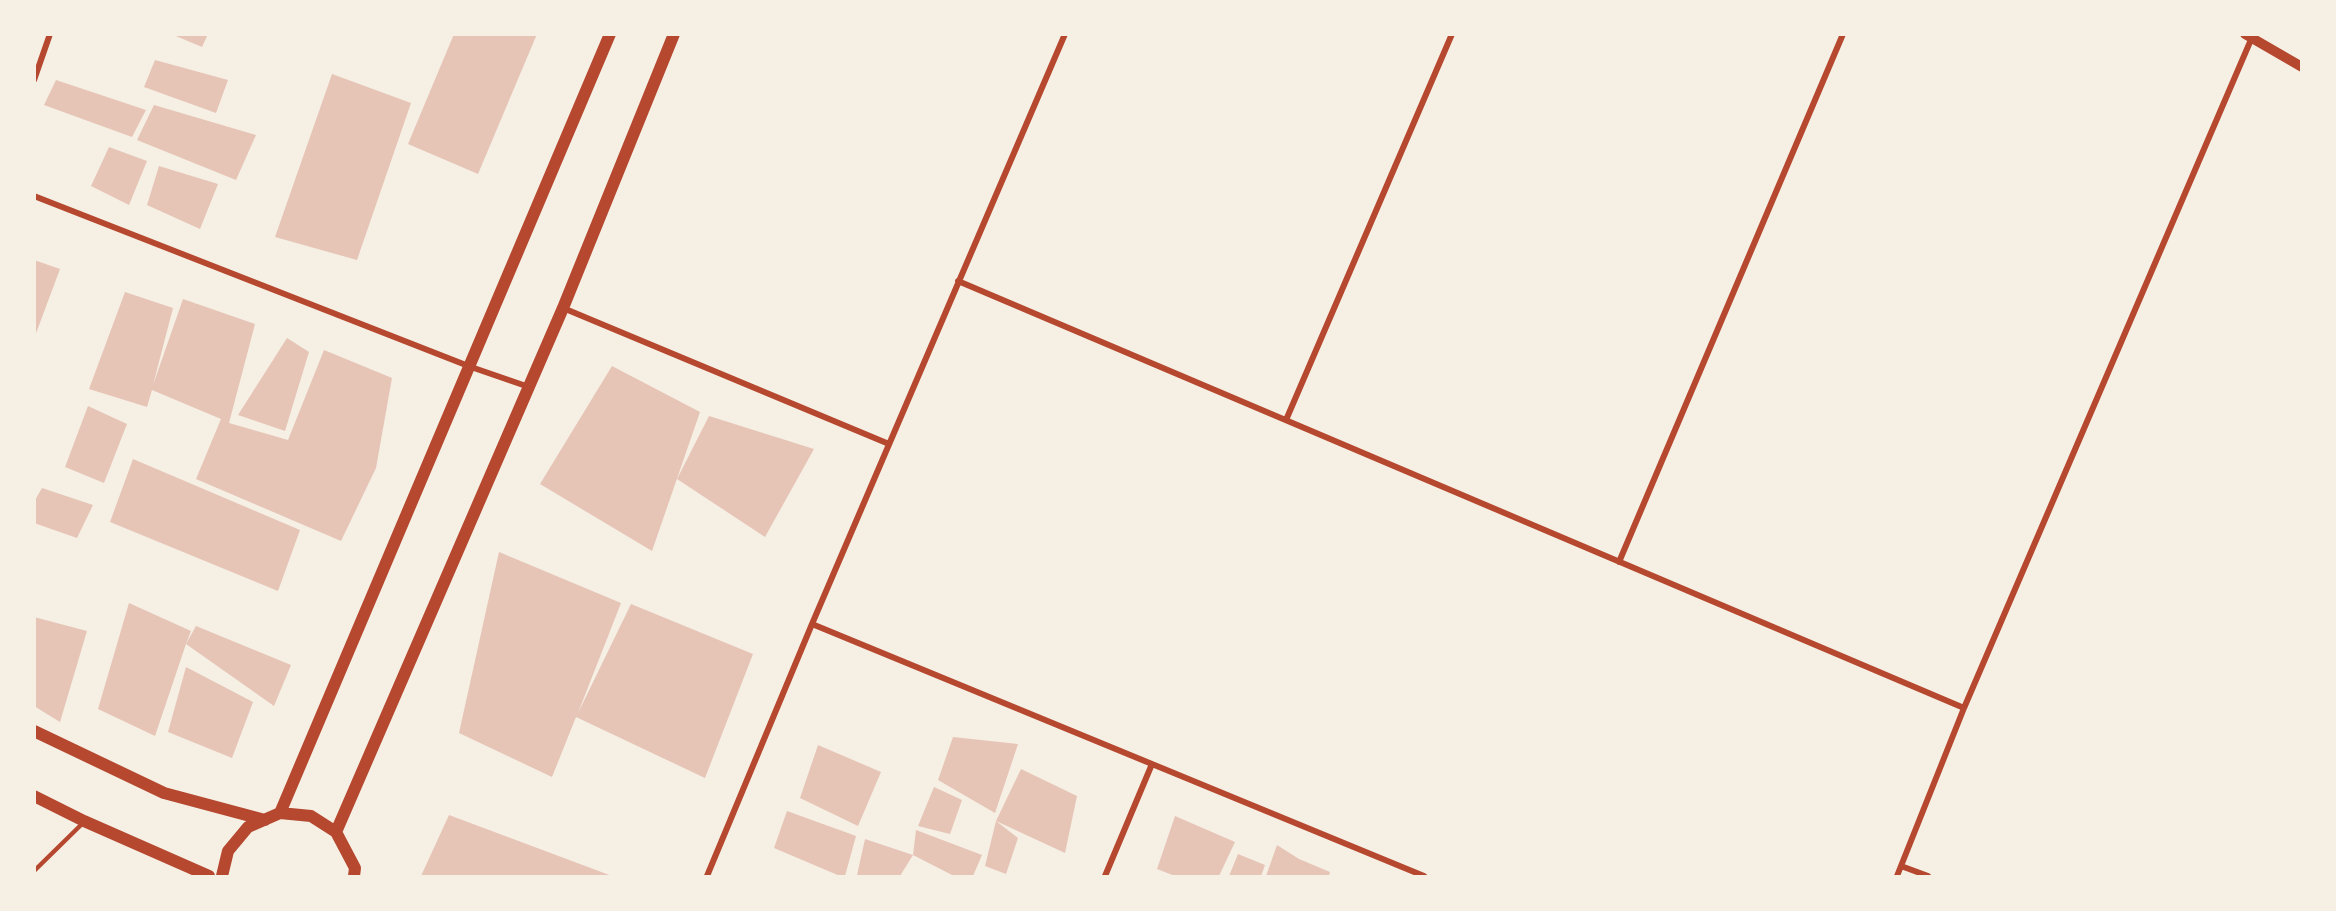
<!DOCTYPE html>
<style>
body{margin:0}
#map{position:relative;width:2336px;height:911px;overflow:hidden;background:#f6efe4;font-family:"Titillium Web",sans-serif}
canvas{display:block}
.frame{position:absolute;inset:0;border:36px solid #f6efe4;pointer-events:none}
</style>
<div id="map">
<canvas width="2336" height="911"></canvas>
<div class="frame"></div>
</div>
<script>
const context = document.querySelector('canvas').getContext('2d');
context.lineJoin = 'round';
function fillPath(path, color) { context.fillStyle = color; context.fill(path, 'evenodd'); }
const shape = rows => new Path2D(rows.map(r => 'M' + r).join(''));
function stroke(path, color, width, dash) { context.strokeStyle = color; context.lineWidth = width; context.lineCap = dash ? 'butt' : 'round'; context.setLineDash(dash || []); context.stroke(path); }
fillPath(shape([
 [171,34,208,34,202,47],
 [454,34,537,34,478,174,408,144],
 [155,60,228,80,216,113,144,87],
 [332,74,411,103,357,260,275,237],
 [56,80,146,110,132,137,44,105],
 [154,105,256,135,236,180,137,140],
 [109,147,147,161,129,205,91,186],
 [159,166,218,184,200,229,147,205],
 [34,260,60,269,35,336,34,336],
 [125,292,173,308,153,385,183,299,255,324,229,423,288,440,324,350,392,378,376,468,341,541,196,479,221,419,152,390,147,407,89,389],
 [287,338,309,352,285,431,238,415],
 [612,366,700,412,652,551,540,484],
 [88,406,127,424,104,483,65,467],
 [709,416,814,449,765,537,677,479],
 [133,459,300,530,278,591,110,522],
 [42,488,93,505,77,538,34,523,34,502],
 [499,552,621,603,578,713,631,604,753,654,705,778,576,717,552,777,459,733],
 [129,603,191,631,186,644,196,626,291,665,274,706,186,644,155,736,98,709],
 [34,617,87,631,60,722,34,706],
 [186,667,253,702,232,758,168,732],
 [953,737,1018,744,995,813,938,780],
 [818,745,881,772,858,826,800,798],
 [1021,769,1077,796,1065,853,996,821],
 [934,787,962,800,950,834,918,826],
 [787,811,856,836,845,876,840,876,774,848],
 [449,815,612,876,421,876],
 [1175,816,1235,842,1219,876,1175,876,1157,869],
 [996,821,1018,838,1006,874,985,866],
 [916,830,982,855,973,876,954,876,913,855],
 [865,839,913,855,900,876,863,876,857,875],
 [1277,845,1299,859,1330,872,1329,876,1266,876],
 [1238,854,1265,865,1261,876,1229,876]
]), '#e6c5b7');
stroke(shape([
 [34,871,84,822]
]), '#b5482f', 4.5);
stroke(shape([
 [34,80,50,34],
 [34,196,471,367,529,387],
 [958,281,1964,708],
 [563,308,889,444],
 [1286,420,1452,34],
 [1619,562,1843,34],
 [812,624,1424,876],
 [1901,866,1928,876],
 [707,876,812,624,1065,34],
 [1105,876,1152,764],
 [1897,876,1964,708,2253,35]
]), '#b5482f', 6);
stroke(shape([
 [2245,34,2302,67]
]), '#b5482f', 10);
stroke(shape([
 [34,731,164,793,265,820],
 [34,796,84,821,209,876],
 [280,813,610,34],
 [336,832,563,308,674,34],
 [222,876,228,851,248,827,280,813,311,816,336,832,355,868,354,876]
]), '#b5482f', 12);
</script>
